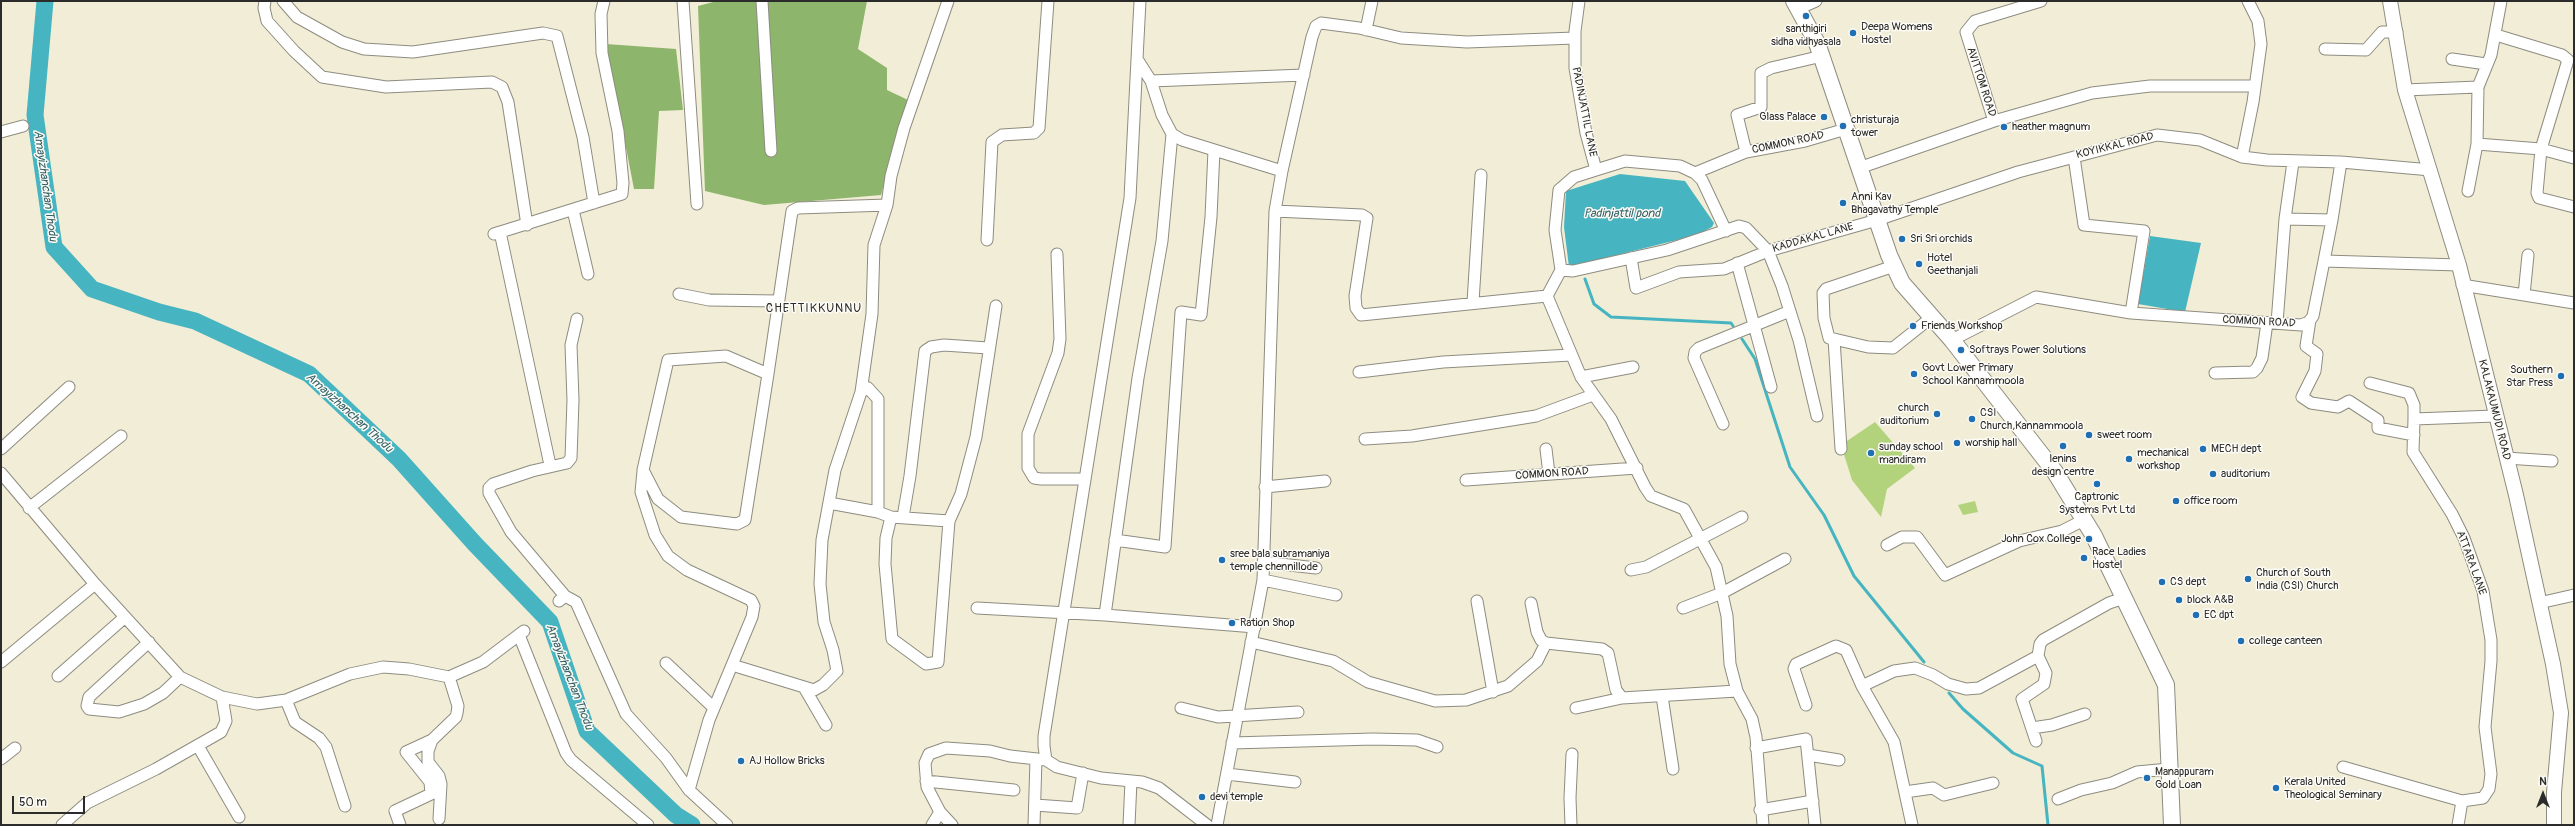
<!DOCTYPE html>
<style>
body{margin:0}
#map{position:relative;width:2575px;height:826px;overflow:hidden;background:#f1edd6;font-family:Pangolin,sans-serif}
canvas{display:block}
.frame{position:absolute;inset:0;border:2px solid #2b2b2b;pointer-events:none}
.north{position:absolute;left:2523px;top:774px;width:40px;height:40px;-webkit-text-stroke:3px #fdfcf7;paint-order:stroke;rotate:0deg;font-size:11px;font-weight:700;line-height:16px;text-align:center;color:#2b2b2b}
.north::after{content:'';display:block;margin:auto;width:14px;height:18px;background:#2b2b2b;clip-path:polygon(50% 0,100% 100%,50% 72%,0 100%)}
.scale{position:absolute;left:12px;top:796px;width:73px;height:18px;box-sizing:border-box;border:2px solid #2b2b2b;border-top:0;padding-left:5px;font-size:12px;line-height:14px;white-space:nowrap;color:#2b2b2b;-webkit-text-stroke:3px #fdfcf7;paint-order:stroke}
</style>
<div id="map">
<canvas width="2575" height="826"></canvas>
<div class="frame"></div>
<div class="north">N</div>
<div class="scale">50 m</div>
</div>
<script>
const context = document.querySelector('canvas').getContext('2d');
context.lineJoin = 'round';
function fillPath(path, color) { context.fillStyle = color; context.fill(path, 'evenodd'); }
const shape = rows => new Path2D(rows.map(r => 'M' + r).join(''));
function stroke(path, color, width, dash) { context.strokeStyle = color; context.lineWidth = width; context.lineCap = dash ? 'butt' : 'round'; context.setLineDash(dash || []); context.stroke(path); }
function write(font, color, halo, rows, align = 'center') {
  context.font = font + ' Pangolin,sans-serif'; context.lineWidth = 3; context.setLineDash([]); context.textBaseline = 'middle'; context.strokeStyle = halo; context.fillStyle = color; for (const [text, x, y, turn = 0] of rows) {
    context.save(); context.translate(x, y); context.rotate((+turn || 0) * Math.PI / 180); context.textAlign = isNaN(turn) ? turn : align; if (halo) context.strokeText(text, 0, 0); context.fillText(text, 0, 0); context.restore();
  }
}
fillPath(shape([
 [1875,422,1915,468,1887,489,1881,517,1852,480,1841,445],
 [1975,501,1978,512,1963,515,1958,505]
]), '#b2d37b');
fillPath(shape([
 [717,1,867,1,858,49,887,68,887,90,908,100,881,195,764,205,705,191,698,6],
 [606,44,676,49,683,110,659,111,654,189,634,189]
]), '#8db56b');
fillPath(shape([
 [1620,174,1685,181,1714,223,1712,227,1697,235,1569,267,1564,227,1566,191],
 [2150,236,2201,243,2185,312,2138,304]
]), '#46b5c1');
stroke(shape([
 [1585,279,1594,304,1611,317,1731,323,1733,326],
 [1742,339,1755,359,1790,467,1824,515,1854,576,1924,662],
 [1949,693,1963,709,2013,753,2042,766,2048,825]
]), '#46b5c1', 3);
stroke(shape([
 [45,1,35,115,54,247,92,289,159,312,195,321,309,374,399,459,474,543,550,622,587,731,676,815,692,825]
]), '#46b5c1', 17);
const minor = shape([
 [265,1,264,8,267,21,294,51,322,77,386,87,492,82,502,87,508,102,527,225],
 [283,1,297,17,342,42,364,49,413,52,543,33,557,36,583,137,594,203],
 [683,1,697,204],
 [762,1,771,151],
 [1140,1,1137,59,1151,81,1162,115,1172,134,1182,140,1282,171,1275,211,1263,580,1217,825],
 [1800,8,1816,1],
 [1366,30,1372,1],
 [2496,35,2562,55,2568,60,2541,149,2537,193,2539,198,2574,207],
 [2325,49,2366,50,2382,32,2397,32],
 [1822,56,1771,68,1761,73,1761,107,1737,115,1746,152,1805,141,1846,129],
 [1137,59,1130,198,1044,736,1044,746,1046,760,1057,767,1101,778,1142,782,1159,788,1207,825],
 [2452,59,2486,64],
 [1151,81,1304,75],
 [2405,90,2478,87,2491,55,2501,1],
 [1994,121,2092,93,2150,86,2255,86],
 [1,132,23,126],
 [2477,144,2541,149,2574,158],
 [2242,157,2253,102,2261,44,2258,21,2248,1],
 [1859,168,1994,121,1966,32,1975,21,2041,1],
 [1596,170,1625,161,1680,166,1695,173,1702,180,1726,231],
 [1282,171,1312,37,1316,26,1321,23,1359,28,1401,38,1467,42,1575,38],
 [1695,173,1746,152],
 [2468,191,2477,144,2478,87],
 [573,210,588,274],
 [1275,211,1362,215,1367,218,1355,296,1356,308,1361,315,1547,296],
 [2285,219,2332,220,2341,162],
 [494,234,622,194,623,183,618,131,602,53,601,14,604,1],
 [494,234,500,232,550,465],
 [987,240,992,142,1002,135,1034,133,1039,128,1048,1],
 [1057,254,1060,339,1058,353,1028,434,1028,468,1034,478,1041,479,1085,479],
 [1631,258,1636,288,1679,272,1724,269,1768,251,1782,286,1799,340,1817,416],
 [2324,261,2332,220],
 [1737,263,1771,387],
 [1561,270,1573,271,1667,250,1739,226,1746,228,1768,251,1877,220,2018,172,2157,135,2200,140,2242,157,2267,160,2341,162,2431,170],
 [1561,270,1547,296,1581,377,1611,419,1645,487,1651,496,1684,509,1716,567,1727,616,1730,664,1737,691,1752,719,1756,737,1763,825],
 [1561,270,1555,230,1559,190,1574,177,1596,170,1586,133,1575,68,1575,31,1579,1],
 [2462,285,2574,303],
 [679,294,709,300,778,301],
 [2524,295,2528,255],
 [1473,302,1481,175],
 [2131,313,2301,325,2309,322,2313,316,2324,261,2459,265],
 [2310,320,2306,346,2317,354,2315,371,2302,397,2311,403,2338,407,2349,401,2378,420,2378,428,2414,435],
 [2277,323,2285,219,2293,162],
 [1834,339,1829,338,1824,318,1823,293,1826,289,1894,266],
 [1952,340,2036,297,2131,313,2144,231,2084,225,2074,157],
 [1359,372,1443,362,1571,355],
 [2215,373,2253,372,2257,368,2262,358,2267,323],
 [768,374,726,356,668,360,643,470,658,499,681,517,737,524,745,520,768,374,792,211,798,208,887,205],
 [1581,377,1633,367],
 [2370,383,2409,393,2414,405,2414,419],
 [861,392,868,388,878,399,878,512,891,517,886,538,885,564,892,639,926,664,938,662,949,521,891,517],
 [1723,424,1694,358,1695,352,1699,348,1790,311],
 [1365,439,1412,436,1536,416,1593,395],
 [1,449,69,387],
 [1546,449,1549,474],
 [1841,449,1834,339,1868,347,1893,348,1932,317],
 [2506,458,2552,461],
 [643,471,641,492,655,535,668,556,687,570,751,600,754,606,752,617,732,665],
 [1,473,95,584,180,677,222,697,257,704,286,700,350,674,383,667,409,669,449,677,483,662,524,631],
 [1466,480,1637,468],
 [1265,487,1325,481],
 [829,503,878,512],
 [29,508,121,436],
 [903,517,910,476,925,351,931,347,944,345,988,348],
 [949,521,961,494,976,437,996,306],
 [1115,540,1165,547,1181,312,1201,315,1211,217,1214,150],
 [1887,545,1902,537,1917,537,1945,575,2019,541,2062,531,2084,520],
 [1263,562,1316,568],
 [1631,570,1646,567,1742,517],
 [1263,580,1336,595],
 [565,596,511,532,489,493,489,488,493,484,532,471,567,463,571,458,573,400,571,345,577,319],
 [559,601,565,596,576,602,626,714,666,758,689,790,727,825],
 [1477,601,1493,692],
 [1531,603,1537,632,1541,640,1546,643,1602,649,1608,653,1616,690,1622,698,1737,691],
 [2539,603,2574,595],
 [977,608,1105,615,1255,627],
 [1683,608,1722,593,1785,559],
 [1105,615,1138,378,1162,241,1172,134],
 [519,635,566,753,571,760,648,825],
 [149,642,89,697,87,706,89,709,119,712,144,704,163,693,180,677],
 [1251,642,1333,661,1368,682,1435,701,1466,700,1508,686,1537,661,1546,643],
 [1,662,95,584],
 [666,663,714,708],
 [58,676,125,617],
 [1862,686,1894,671,1915,668,1933,675,1948,684,1966,689,1979,688,2038,656,2040,644,2043,640,2109,603,2124,598],
 [805,689,826,725],
 [1662,696,1673,769],
 [286,700,295,722,319,738,326,747,345,806],
 [1806,705,1794,669,1796,664,1836,646,1846,650,1862,686,1894,742,1912,825],
 [1181,708,1218,717,1298,712],
 [1576,708,1622,698],
 [2032,728,2052,725,2085,714],
 [2036,741,2022,699,2044,684,2046,673,2038,656],
 [1232,743,1373,739,1417,740,1437,747],
 [198,746,239,817],
 [1756,748,1806,739,1815,825],
 [1808,755,1839,760],
 [1,759,15,748],
 [2343,767,2462,801],
 [1227,774,1295,782],
 [926,781,1014,790],
 [689,790,709,720,732,665,814,690,823,685,837,671,833,650,824,622,820,584,822,540,835,470,861,392,872,314,874,245,887,205,891,176,904,128,948,1],
 [1905,792,1933,788,1944,795,1993,783],
 [2058,799,2081,790,2112,783,2137,772,2169,769],
 [1035,805,1077,808,1083,773],
 [1760,810,1813,801],
 [940,812,952,825],
 [439,819,441,784,439,776,428,762,428,751,432,740,456,717,457,713,458,706,449,677],
 [62,825,87,803,156,769,221,732,226,721,222,697],
 [400,825,395,811,431,794,430,782,406,752,432,740],
 [932,825,940,812,927,787,925,763,929,754,946,748,990,751,1010,756,1046,760],
 [1034,825,1036,759],
 [1129,825,1131,781],
 [1571,825,1570,798,1572,754],
 [2458,825,2462,801,2483,798,2489,789,2491,774,2485,727,2491,661,2491,640,2483,591,2464,538,2452,514,2413,452,2414,419,2495,416]
]);
const tertiary = shape([
 [2390,1,2405,90,2459,265,2516,495,2553,664,2561,713,2554,792,2554,825]
]);
const secondary = shape([
 [1794,1,1817,43,1889,255,1902,283,1952,340,2055,472,2094,536,2166,685,2172,825]
]);
stroke(minor, '#8e8c80', 13);
stroke(tertiary, '#8e8c80', 16);
stroke(secondary, '#8e8c80', 18);
stroke(minor, '#fff', 11);
stroke(tertiary, '#fff', 14);
stroke(secondary, '#fff', 16);
for (const [x, y, r, color] of [
 [1806,16,4,"#1f6fb2"],
 [1853,33,4,"#1f6fb2"],
 [1824,117,4,"#1f6fb2"],
 [1843,126,4,"#1f6fb2"],
 [2004,127,4,"#1f6fb2"],
 [1843,203,4,"#1f6fb2"],
 [1902,239,4,"#1f6fb2"],
 [1919,264,4,"#1f6fb2"],
 [1913,326,4,"#1f6fb2"],
 [1961,350,4,"#1f6fb2"],
 [1914,374,4,"#1f6fb2"],
 [2561,376,4,"#1f6fb2"],
 [1937,414,4,"#1f6fb2"],
 [1972,419,4,"#1f6fb2"],
 [2089,435,4,"#1f6fb2"],
 [1957,443,4,"#1f6fb2"],
 [2063,446,4,"#1f6fb2"],
 [2203,449,4,"#1f6fb2"],
 [1871,453,4,"#1f6fb2"],
 [2129,459,4,"#1f6fb2"],
 [2213,474,4,"#1f6fb2"],
 [2097,484,4,"#1f6fb2"],
 [2176,501,4,"#1f6fb2"],
 [2089,539,4,"#1f6fb2"],
 [2084,558,4,"#1f6fb2"],
 [1222,560,4,"#1f6fb2"],
 [2248,579,4,"#1f6fb2"],
 [2162,582,4,"#1f6fb2"],
 [2179,600,4,"#1f6fb2"],
 [2196,615,4,"#1f6fb2"],
 [1232,623,4,"#1f6fb2"],
 [2241,641,4,"#1f6fb2"],
 [741,761,4,"#1f6fb2"],
 [2147,778,4,"#1f6fb2"],
 [2276,788,4,"#1f6fb2"],
 [1202,797,4,"#1f6fb2"]
]) { const dot = new Path2D(); dot.arc(x, y, r, 0, 2 * Math.PI); context.fillStyle = color; context.fill(dot); stroke(dot, '#fdfcf7', 1.5); }
write('11px', '#2b2b2b', '#fdfcf7', [
 ["Deepa Womens",1861,27],
 ["Hostel",1861,40],
 ["santhigiri",1806,29,"center"],
 ["sidha vidhyasala",1806,42,"center"],
 ["Glass Palace",1816,117,"right"],
 ["christuraja",1851,120],
 ["tower",1851,133],
 ["heather magnum",2012,127],
 ["Anni Kav",1851,197],
 ["Bhagavathy Temple",1851,210],
 ["Sri Sri orchids",1910,239],
 ["Hotel",1927,258],
 ["Geethanjali",1927,271],
 ["Friends Workshop",1921,326],
 ["Softrays Power Solutions",1969,350],
 ["Govt Lower Primary",1922,368],
 ["School Kannammoola",1922,381],
 ["Southern",2553,370,"right"],
 ["Star Press",2553,383,"right"],
 ["church",1929,408,"right"],
 ["auditorium",1929,421,"right"],
 ["CSI",1980,413],
 ["Church,Kannammoola",1980,426],
 ["sweet room",2097,435],
 ["worship hall",1965,443],
 ["sunday school",1879,447],
 ["mandiram",1879,460],
 ["MECH dept",2211,449],
 ["mechanical",2137,453],
 ["workshop",2137,466],
 ["lenins",2063,459,"center"],
 ["design centre",2063,472,"center"],
 ["auditorium",2221,474],
 ["Captronic",2097,497,"center"],
 ["Systems Pvt Ltd",2097,510,"center"],
 ["office room",2184,501],
 ["John Cox College",2081,539,"right"],
 ["Race Ladies",2092,552],
 ["Hostel",2092,565],
 ["sree bala subramaniya",1230,554],
 ["temple chennillode",1230,567],
 ["Church of South",2256,573],
 ["India (CSI) Church",2256,586],
 ["CS dept",2170,582],
 ["block A&B",2187,600],
 ["EC dpt",2204,615],
 ["Ration Shop",1240,623],
 ["college canteen",2249,641],
 ["AJ Hollow Bricks",749,761],
 ["Manappuram",2155,772],
 ["Gold Loan",2155,785],
 ["Kerala United",2284,782],
 ["Theological Seminary",2284,795],
 ["devi temple",1210,797]
], 'left');
write('11px', '#2b2b2b', '#fdfcf7', [
 ["AVITTOM ROAD",1981,82,72],
 ["PADINJATTIL LANE",1584,112,79],
 ["COMMON ROAD",1788,143,-12],
 ["KOYIKKAL ROAD",2115,146,-14],
 ["KADDAKAL LANE",1813,238,-16],
 ["COMMON ROAD",2259,322,3],
 ["KALAKAUMUDI ROAD",2494,410,76],
 ["COMMON ROAD",1552,474,-4],
 ["ATTARA LANE",2471,563,70]
]);
write('italic 12px', '#366267', '#fdfcf7', [
 ["Amayizhanchan Thodu",45,186,82],
 ["Padinjattil pond",1622,214],
 ["Amayizhanchan Thodu",349,413,42],
 ["Amayizhanchan Thodu",569,677,69]
]);
context.letterSpacing = '1px';
write('12px', '#2b2b2b', '#fdfcf7', [
 ["CHETTIKKUNNU",814,309]
]);
context.letterSpacing = '0px';
</script>
